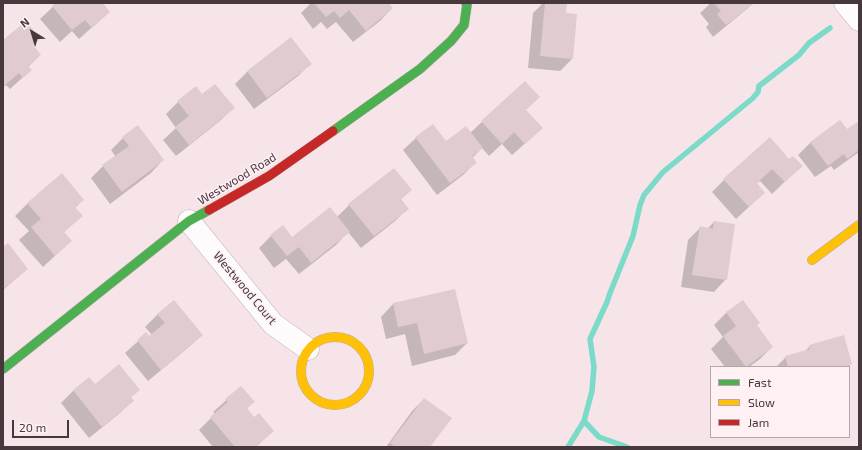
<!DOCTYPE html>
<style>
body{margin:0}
#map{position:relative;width:862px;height:450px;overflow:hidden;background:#f7e4e9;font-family:"Exo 2",sans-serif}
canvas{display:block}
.frame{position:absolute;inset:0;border:4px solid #46383c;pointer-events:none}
.legend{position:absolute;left:710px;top:366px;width:140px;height:72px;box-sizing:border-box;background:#fef0f3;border:1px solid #b4a6aa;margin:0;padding:5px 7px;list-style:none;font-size:12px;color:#46383c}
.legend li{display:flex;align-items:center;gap:8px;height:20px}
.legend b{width:20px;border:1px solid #b4a6aa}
.north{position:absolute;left:12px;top:12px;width:40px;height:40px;-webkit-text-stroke:3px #fef0f3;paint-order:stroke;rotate:322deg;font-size:11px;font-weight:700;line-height:16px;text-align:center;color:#46383c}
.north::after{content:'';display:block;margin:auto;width:14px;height:18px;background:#46383c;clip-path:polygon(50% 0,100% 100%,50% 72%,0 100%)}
.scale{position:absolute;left:12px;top:420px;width:57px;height:18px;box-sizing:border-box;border:2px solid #46383c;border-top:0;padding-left:5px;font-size:12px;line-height:14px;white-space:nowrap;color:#46383c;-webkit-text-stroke:3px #fef0f3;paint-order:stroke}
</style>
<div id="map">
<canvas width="862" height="450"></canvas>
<div class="frame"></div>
<ul class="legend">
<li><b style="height:5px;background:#4caf50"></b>Fast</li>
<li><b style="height:5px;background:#ffc107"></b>Slow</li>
<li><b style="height:5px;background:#c62828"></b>Jam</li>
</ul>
<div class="north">N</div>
<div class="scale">20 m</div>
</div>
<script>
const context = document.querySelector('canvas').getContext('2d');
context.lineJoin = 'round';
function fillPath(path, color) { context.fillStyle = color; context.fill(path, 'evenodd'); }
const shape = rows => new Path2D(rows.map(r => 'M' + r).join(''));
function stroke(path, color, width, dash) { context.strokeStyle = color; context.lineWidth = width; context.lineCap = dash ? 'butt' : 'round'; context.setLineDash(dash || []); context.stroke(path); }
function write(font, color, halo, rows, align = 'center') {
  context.font = font + ' "Exo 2",sans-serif'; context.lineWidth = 3; context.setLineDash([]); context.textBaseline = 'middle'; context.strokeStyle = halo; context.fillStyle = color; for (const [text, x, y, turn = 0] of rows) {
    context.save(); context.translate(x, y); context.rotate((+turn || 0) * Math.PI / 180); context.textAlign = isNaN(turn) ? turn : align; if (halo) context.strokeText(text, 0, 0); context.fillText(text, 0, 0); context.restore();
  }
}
fillPath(shape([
 [57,3,101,3,109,12,79,39,72,31,60,42,40,19],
 [311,3,388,3,392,8,380,21,353,42,336,22,327,29,321,22,313,29,301,13],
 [543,3,566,3,565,14,572,59,560,71,528,68,533,13],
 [708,3,754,3,713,37,706,27,709,24,700,13,709,5],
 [291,39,310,64,298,76,254,109,235,84,247,72],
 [3,41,40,55,28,67,31,70,10,89,6,85,3,87],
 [525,82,525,110,529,140,512,155,502,144,489,156,482,148,472,158,475,163,463,175,437,195,403,150,416,138,433,125,446,142,470,133],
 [196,88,202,95,233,108,221,120,176,156,163,140,176,128,166,114,178,102],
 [859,122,859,152,834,170,831,166,815,177,798,155,811,142,847,131],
 [123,138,163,160,151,173,110,204,91,178,103,166,116,157,111,150],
 [789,160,801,166,772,194,760,181,756,184,751,205,736,219,712,192,724,180],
 [411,190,400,200,407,209,395,221,361,248,348,232,336,245,299,274,286,259,274,268,259,248,271,236,292,238,337,217,349,205],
 [83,200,75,208,81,216,63,233,71,241,43,267,19,240,29,231,15,216,28,203],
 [714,222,726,279,714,292,681,287,688,240,700,228,707,229],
 [3,248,27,269,3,290],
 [742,301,756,326,772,347,760,359,749,367,725,367,711,349,723,337,714,325,726,313],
 [393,304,467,343,455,355,412,366,405,334,386,339,381,317],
 [158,314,202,335,189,347,148,381,125,353,146,334,149,338,152,335,145,327],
 [810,346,851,364,848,367,776,367,786,357,803,353],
 [89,378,95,385,139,390,130,398,132,401,120,413,89,438,61,403,73,391],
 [241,387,253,402,246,409,254,419,273,431,256,447,213,447,199,430,215,414,213,412],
 [424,399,429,447,386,447,412,411]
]), '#0003');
stroke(shape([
 [584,421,599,437,627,447],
 [568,447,584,421,592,391,594,367,590,339,607,302,610,293,633,236,640,205,644,195,663,172,753,98,758,92,759,86,799,55,809,43,830,28]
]), '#7bdac8', 5.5);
fillPath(shape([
 [55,3,103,3,110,12,92,28,85,20,72,30,52,6],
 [314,3,389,3,393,8,366,31,349,10,340,18,334,11,326,17],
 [545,3,567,3,566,13,577,14,573,59,540,56],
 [714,3,754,3,726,25,717,14,721,11],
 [26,21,40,39,33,45,41,55,28,66,32,70,23,78,19,73,5,85,3,83,3,40],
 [291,37,312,64,267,98,247,71],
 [525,81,540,97,526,110,543,128,525,144,514,132,502,144,481,121],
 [215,84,235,108,189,145,175,127,189,116,177,101,196,86,202,94],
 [840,120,847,129,859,121,859,150,847,159,844,154,828,166,810,142],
 [433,124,446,141,466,126,483,148,472,156,477,163,450,183,415,137],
 [138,125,164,160,122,192,102,165,129,146,122,137],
 [770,137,789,159,793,156,803,166,785,182,772,169,757,183,765,193,749,207,723,179],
 [394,168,412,190,401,199,409,209,374,236,348,204],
 [62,173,84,200,75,207,83,216,64,232,72,241,55,256,31,227,41,219,27,203],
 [330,207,350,232,311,263,299,247,287,256,270,235,283,225,292,237],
 [714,221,735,224,727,280,692,275,700,226,713,229],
 [8,243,28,269,3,289,3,247],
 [455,289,468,343,424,354,417,323,398,327,393,303],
 [174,300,203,335,161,370,137,340,146,332,149,336,165,323,157,314],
 [743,300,760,323,757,325,773,347,746,367,723,336,736,326,726,312],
 [844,335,852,364,843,367,788,367,785,356,810,349,809,345],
 [119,364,140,390,131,397,134,401,102,427,73,390,89,377,95,384],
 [241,386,255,402,247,408,254,417,259,413,274,431,255,447,235,447,210,417,228,402,225,399],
 [424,398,452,418,430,447,395,447,390,443]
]), '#e0cbd0');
const street = shape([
 [845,3,859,20],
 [189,221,273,324,308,349]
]);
const fast = shape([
 [333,131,420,69,451,41,464,25,467,5,466,3],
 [3,369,189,221,209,210]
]);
const slow = shape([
 [812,260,859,225],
 '301 371a34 34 0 1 1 68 0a34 34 0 1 1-68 0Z'
]);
const jam = shape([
 [209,210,269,176,333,131]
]);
stroke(street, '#b9abaf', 23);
stroke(fast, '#b9abaf', 10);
stroke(slow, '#b9abaf', 10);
stroke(jam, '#b9abaf', 10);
stroke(street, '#fefbfc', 22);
stroke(fast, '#4caf50', 9);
stroke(slow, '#ffc107', 9);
stroke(jam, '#c62828', 9);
write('12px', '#46383c', '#fef0f3', [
 ["Westwood Road",237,179,-31],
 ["Westwood Court",245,288,50]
]);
</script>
